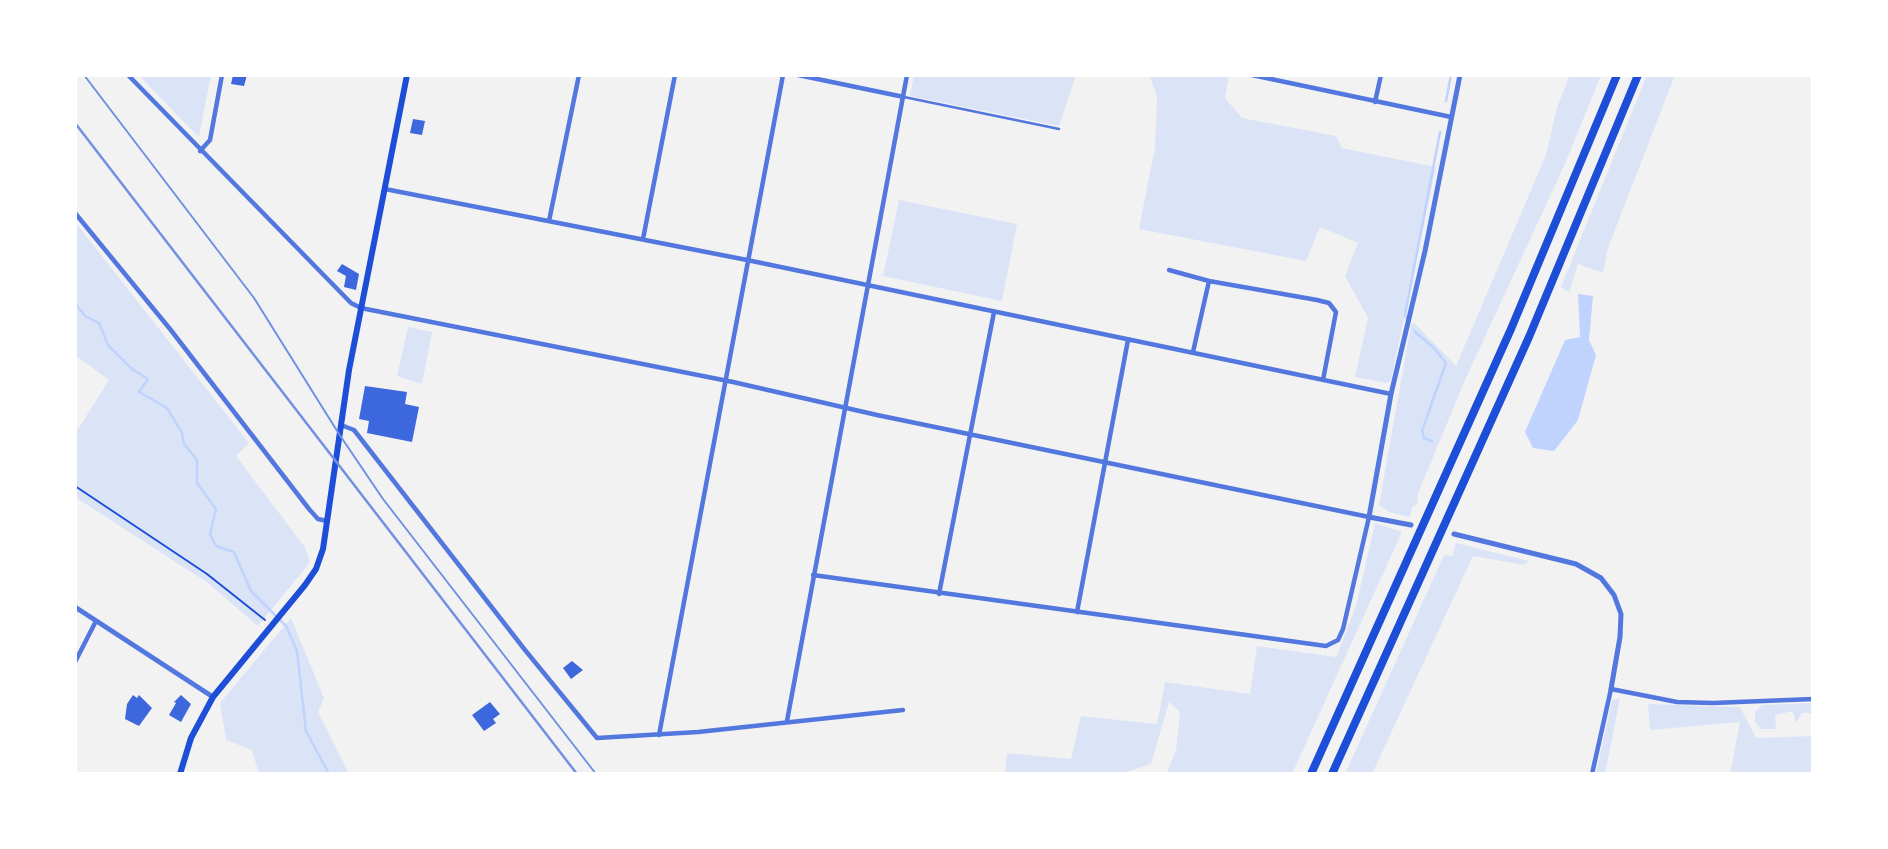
<!DOCTYPE html>
<style>
body{margin:0}
#map{position:relative;width:1888px;height:849px;overflow:hidden;background:#f2f2f2;font-family:Barlow,sans-serif}
canvas{display:block}
.frame{position:absolute;inset:0;border:77px solid #fff;pointer-events:none}
</style>
<div id="map">
<canvas width="1888" height="849"></canvas>
<div class="frame"></div>
</div>
<script>
const context = document.querySelector('canvas').getContext('2d');
context.lineJoin = 'round';
function fillPath(path, color) { context.fillStyle = color; context.fill(path, 'evenodd'); }
const shape = rows => new Path2D(rows.map(r => 'M' + r).join(''));
function stroke(path, color, width, dash) { context.strokeStyle = color; context.lineWidth = width; context.lineCap = dash ? 'butt' : 'round'; context.setLineDash(dash || []); context.stroke(path); }
fillPath(shape([
 [139,75,211,75,199,137,175,113],
 [914,75,1076,75,1059,126,910,96],
 [1149,75,1229,75,1225,98,1242,118,1336,136,1342,148,1436,167,1391,380,1387,383,1355,377,1368,318,1345,276,1358,243,1320,227,1306,261,1139,229,1155,147,1157,96],
 [1570,75,1601,75,1565,164,1465,380,1417,496,1418,503,1412,507,1410,517,1389,512,1379,505,1411,325,1414,323,1456,366,1546,155,1557,107],
 [1647,75,1675,75,1608,248,1603,273,1578,264,1569,292,1561,287],
 [899,200,1017,224,1002,301,883,276],
 [75,222,249,443,236,456,304,546,310,560,307,566,258,626,208,583,75,497,75,434,109,380,75,355],
 [408,327,432,332,422,384,397,376],
 [1375,523,1402,532,1292,774,1166,774,1176,750,1180,712,1169,702,1151,764,1120,774,1005,774,1007,753,1071,759,1081,716,1157,724,1165,682,1250,694,1257,646,1336,657,1356,606],
 [1456,543,1529,561,1524,565,1473,556,1372,774,1345,774,1444,555,1452,556],
 [291,618,324,698,318,712,349,774,259,774,252,750,226,740,220,703],
 [1620,699,1605,774,1596,774,1612,700],
 [1813,703,1813,713,1802,713,1796,723,1793,712,1789,712,1775,715,1776,729,1761,729,1755,722,1755,712,1762,705],
 [1648,704,1740,707,1756,738,1813,736,1813,774,1730,774,1740,722,1650,730]
]), '#dbe4f7');
fillPath(shape([
 [1578,294,1593,296,1589,340,1596,355,1578,420,1554,451,1533,448,1525,432,1565,340,1580,337]
]), '#bfd3fe');
stroke(shape([
 [1446,101,1451,75],
 [75,303,85,316,99,323,108,345,132,369,148,379,139,392,167,408,182,433,184,444,197,460,197,483,216,509,210,534,216,546,234,552,251,591,286,626,297,651,306,731,329,774],
 [1407,319,1405,315,1440,132],
 [1414,331,1434,348,1446,363,1422,431,1424,438,1432,441]
]), '#bfd3fe', 2.5);
fillPath(shape([
 [233,75,247,75,244,86,231,84],
 [413,119,425,121,422,135,410,133],
 [342,264,359,274,356,290,344,287,346,276,337,271],
 [365,386,407,392,405,404,419,407,412,442,367,433,369,421,359,419],
 [572,661,583,670,571,679,563,668],
 [133,695,137,698,139,695,152,708,139,726,125,719,127,704],
 [181,695,191,704,181,722,169,715,176,703,174,702],
 [490,702,500,714,493,719,496,723,484,731,472,715]
]), '#3d67dc');
stroke(shape([
 [75,486,207,574,265,620]
]), '#1d4ed8', 2);
stroke(shape([
 [904,97,1059,129]
]), '#5277de', 2.5);
stroke(shape([
 [128,75,351,303,361,308,733,382,877,415,1369,517,1343,629,1338,640,1326,646,813,575],
 [798,75,904,97],
 [1252,75,1451,117],
 [1375,102,1381,75],
 [200,151,210,140,222,75],
 [385,189,747,260,1391,394],
 [75,213,170,329,309,509,318,519,327,521],
 [549,221,579,75],
 [643,239,675,75],
 [1169,270,1209,281],
 [1193,352,1209,281,1317,300,1329,303,1336,312,1323,380],
 [341,425,354,430,525,650,597,738,698,732,903,710],
 [939,594,994,312],
 [1077,612,1128,340],
 [75,662,96,621],
 [787,721,907,75],
 [659,735,783,75],
 [1592,774,1611,689,1677,702,1713,703,1813,699]
]), '#5277de', 4.5);
stroke(shape([
 [1411,525,1369,517,1391,394,1425,251,1460,75],
 [1454,534,1576,564,1601,578,1614,595,1621,614,1620,637,1611,689],
 [75,607,213,697]
]), '#5277de', 5);
stroke(shape([
 [180,774,191,738,213,697,305,585,316,569,323,549,349,370,407,75]
]), '#1d4ed8', 6);
stroke(shape([
 [1311,774,1511,329,1617,75],
 [1332,774,1529,337,1638,75]
]), '#1d4ed8', 8);
stroke(shape([
 [84,75,254,298,339,434,383,499,596,774]
]), '#7290e2', 2);
stroke(shape([
 [75,123,577,774]
]), '#7290e2', 2.5);
</script>
